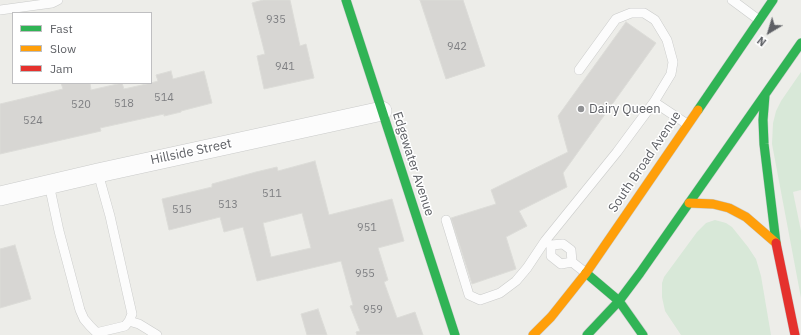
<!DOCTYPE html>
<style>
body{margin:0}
#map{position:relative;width:801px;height:335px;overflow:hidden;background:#edede9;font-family:"IBM Plex Sans",sans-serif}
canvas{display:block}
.legend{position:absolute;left:12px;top:12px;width:140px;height:72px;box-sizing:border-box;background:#fff;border:1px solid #bfbfc1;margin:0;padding:5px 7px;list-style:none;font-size:12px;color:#5e6065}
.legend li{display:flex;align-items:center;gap:8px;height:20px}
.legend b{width:20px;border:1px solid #bfbfc1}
.north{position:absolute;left:749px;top:12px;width:40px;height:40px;-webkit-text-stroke:3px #fff;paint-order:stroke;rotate:218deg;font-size:11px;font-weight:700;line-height:16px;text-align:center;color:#5e6065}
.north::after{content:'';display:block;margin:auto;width:14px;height:18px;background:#5e6065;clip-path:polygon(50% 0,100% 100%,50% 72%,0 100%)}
</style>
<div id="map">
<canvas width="801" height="335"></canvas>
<ul class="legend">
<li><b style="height:5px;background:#30b455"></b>Fast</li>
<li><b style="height:5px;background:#ff9f0a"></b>Slow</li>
<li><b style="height:5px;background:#e5322d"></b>Jam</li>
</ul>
<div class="north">N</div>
</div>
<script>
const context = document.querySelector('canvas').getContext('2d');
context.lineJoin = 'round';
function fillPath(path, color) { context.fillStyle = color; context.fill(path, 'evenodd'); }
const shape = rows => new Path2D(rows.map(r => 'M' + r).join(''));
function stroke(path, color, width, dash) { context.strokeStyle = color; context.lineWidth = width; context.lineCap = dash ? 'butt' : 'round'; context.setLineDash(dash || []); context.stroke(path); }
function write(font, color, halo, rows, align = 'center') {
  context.font = font + ' "IBM Plex Sans",sans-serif'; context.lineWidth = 3; context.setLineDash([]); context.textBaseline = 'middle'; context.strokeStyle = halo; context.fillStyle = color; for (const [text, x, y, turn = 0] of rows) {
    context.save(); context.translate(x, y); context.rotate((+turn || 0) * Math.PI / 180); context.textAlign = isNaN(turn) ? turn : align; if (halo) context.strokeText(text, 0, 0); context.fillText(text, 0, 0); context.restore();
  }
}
fillPath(shape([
 [801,72,801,190,793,192,801,231,801,298,772,144,773,123,776,111,781,101],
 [715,220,726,223,732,227,748,247,756,259,761,276,771,335,681,335,665,311,662,297,662,283,664,277,697,232,706,223]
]), '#d8e8d8');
const building = shape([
 [263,0,290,0,300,46,306,44,314,78,264,89,257,56,265,54,252,3,263,0],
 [420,0,463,0,485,66,446,79,420,0],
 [626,22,656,43,563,173,567,187,519,211,527,226,506,237,516,269,472,284,451,218,496,204,491,190,568,152,558,116,626,22],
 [171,71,173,79,204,71,212,103,181,111,181,112,164,116,164,114,100,128,101,131,0,154,0,104,63,89,61,83,90,83,91,90,122,83,124,89,151,83,158,81,156,75,171,71],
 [315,161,329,215,392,199,404,241,378,248,388,280,384,282,397,318,415,312,423,335,357,335,356,332,360,331,350,306,353,305,341,261,257,281,243,227,224,232,220,217,169,230,162,199,212,187,212,184,256,172,277,167,278,171,315,161],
 [302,213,311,248,271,257,263,223,302,213],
 [15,245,31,299,0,308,0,249,15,245],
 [318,309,327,335,307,335,301,314,318,309]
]);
fillPath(building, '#d7d6d3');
stroke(building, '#dcdcd8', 1);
const lane = shape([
 [732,0,759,20],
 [0,10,52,3,58,0],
 [654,102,687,124],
 [49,184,59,231,80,310,84,319,90,326,96,332,100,332,125,326,129,321,132,314,110,216,98,173],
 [446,220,469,295,480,300,500,293,516,281,527,268,545,241,617,152,654,102,671,74,673,62,667,40,655,20,644,13,631,13,616,19,579,70],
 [572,262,571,250,563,244,551,245,551,256,561,264,572,262,586,273],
 [129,321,139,324,157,335]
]);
const street = shape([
 [0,196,98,173,382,111]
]);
const fast = shape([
 [346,0,455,335],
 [765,95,763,120,764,144,776,243],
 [698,110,773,0],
 [586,273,619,301,643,335],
 [587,335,619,301,640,273,801,43]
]);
const slow = shape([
 [689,203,713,204,729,208,746,217,776,243],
 [533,335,551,317,586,273,698,110]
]);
const jam = shape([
 [776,243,795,335]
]);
stroke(lane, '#cacbca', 10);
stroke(street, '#cacbca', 20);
stroke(fast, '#c8c9c9', 10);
stroke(slow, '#c8c9c9', 10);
stroke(jam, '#c8c9c9', 10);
stroke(lane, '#fcfcfc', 9);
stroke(street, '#fcfcfc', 19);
stroke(fast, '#30b455', 9);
stroke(slow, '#ff9f0a', 9);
stroke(jam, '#e5322d', 9);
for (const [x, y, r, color] of [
 [581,109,4,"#909193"]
]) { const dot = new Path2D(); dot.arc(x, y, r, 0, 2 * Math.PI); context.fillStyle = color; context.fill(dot); stroke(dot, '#fff', 1.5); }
write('11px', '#7d7e81', null, [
 ["935",276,20],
 ["942",457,47],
 ["941",285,67],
 ["514",164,98],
 ["518",124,104],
 ["520",81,105],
 ["524",33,121],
 ["511",272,194],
 ["513",228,205],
 ["515",182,210],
 ["951",367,228],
 ["955",365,274],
 ["959",373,310]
]);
write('13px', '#5e6065', '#fff', [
 ["Dairy Queen",589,109]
], 'left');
write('13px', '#5e6065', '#fff', [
 ["Hillside Street",191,152,-12],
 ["South Broad Avenue",645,162,-56],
 ["Edgewater Avenue",413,164,72]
]);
</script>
